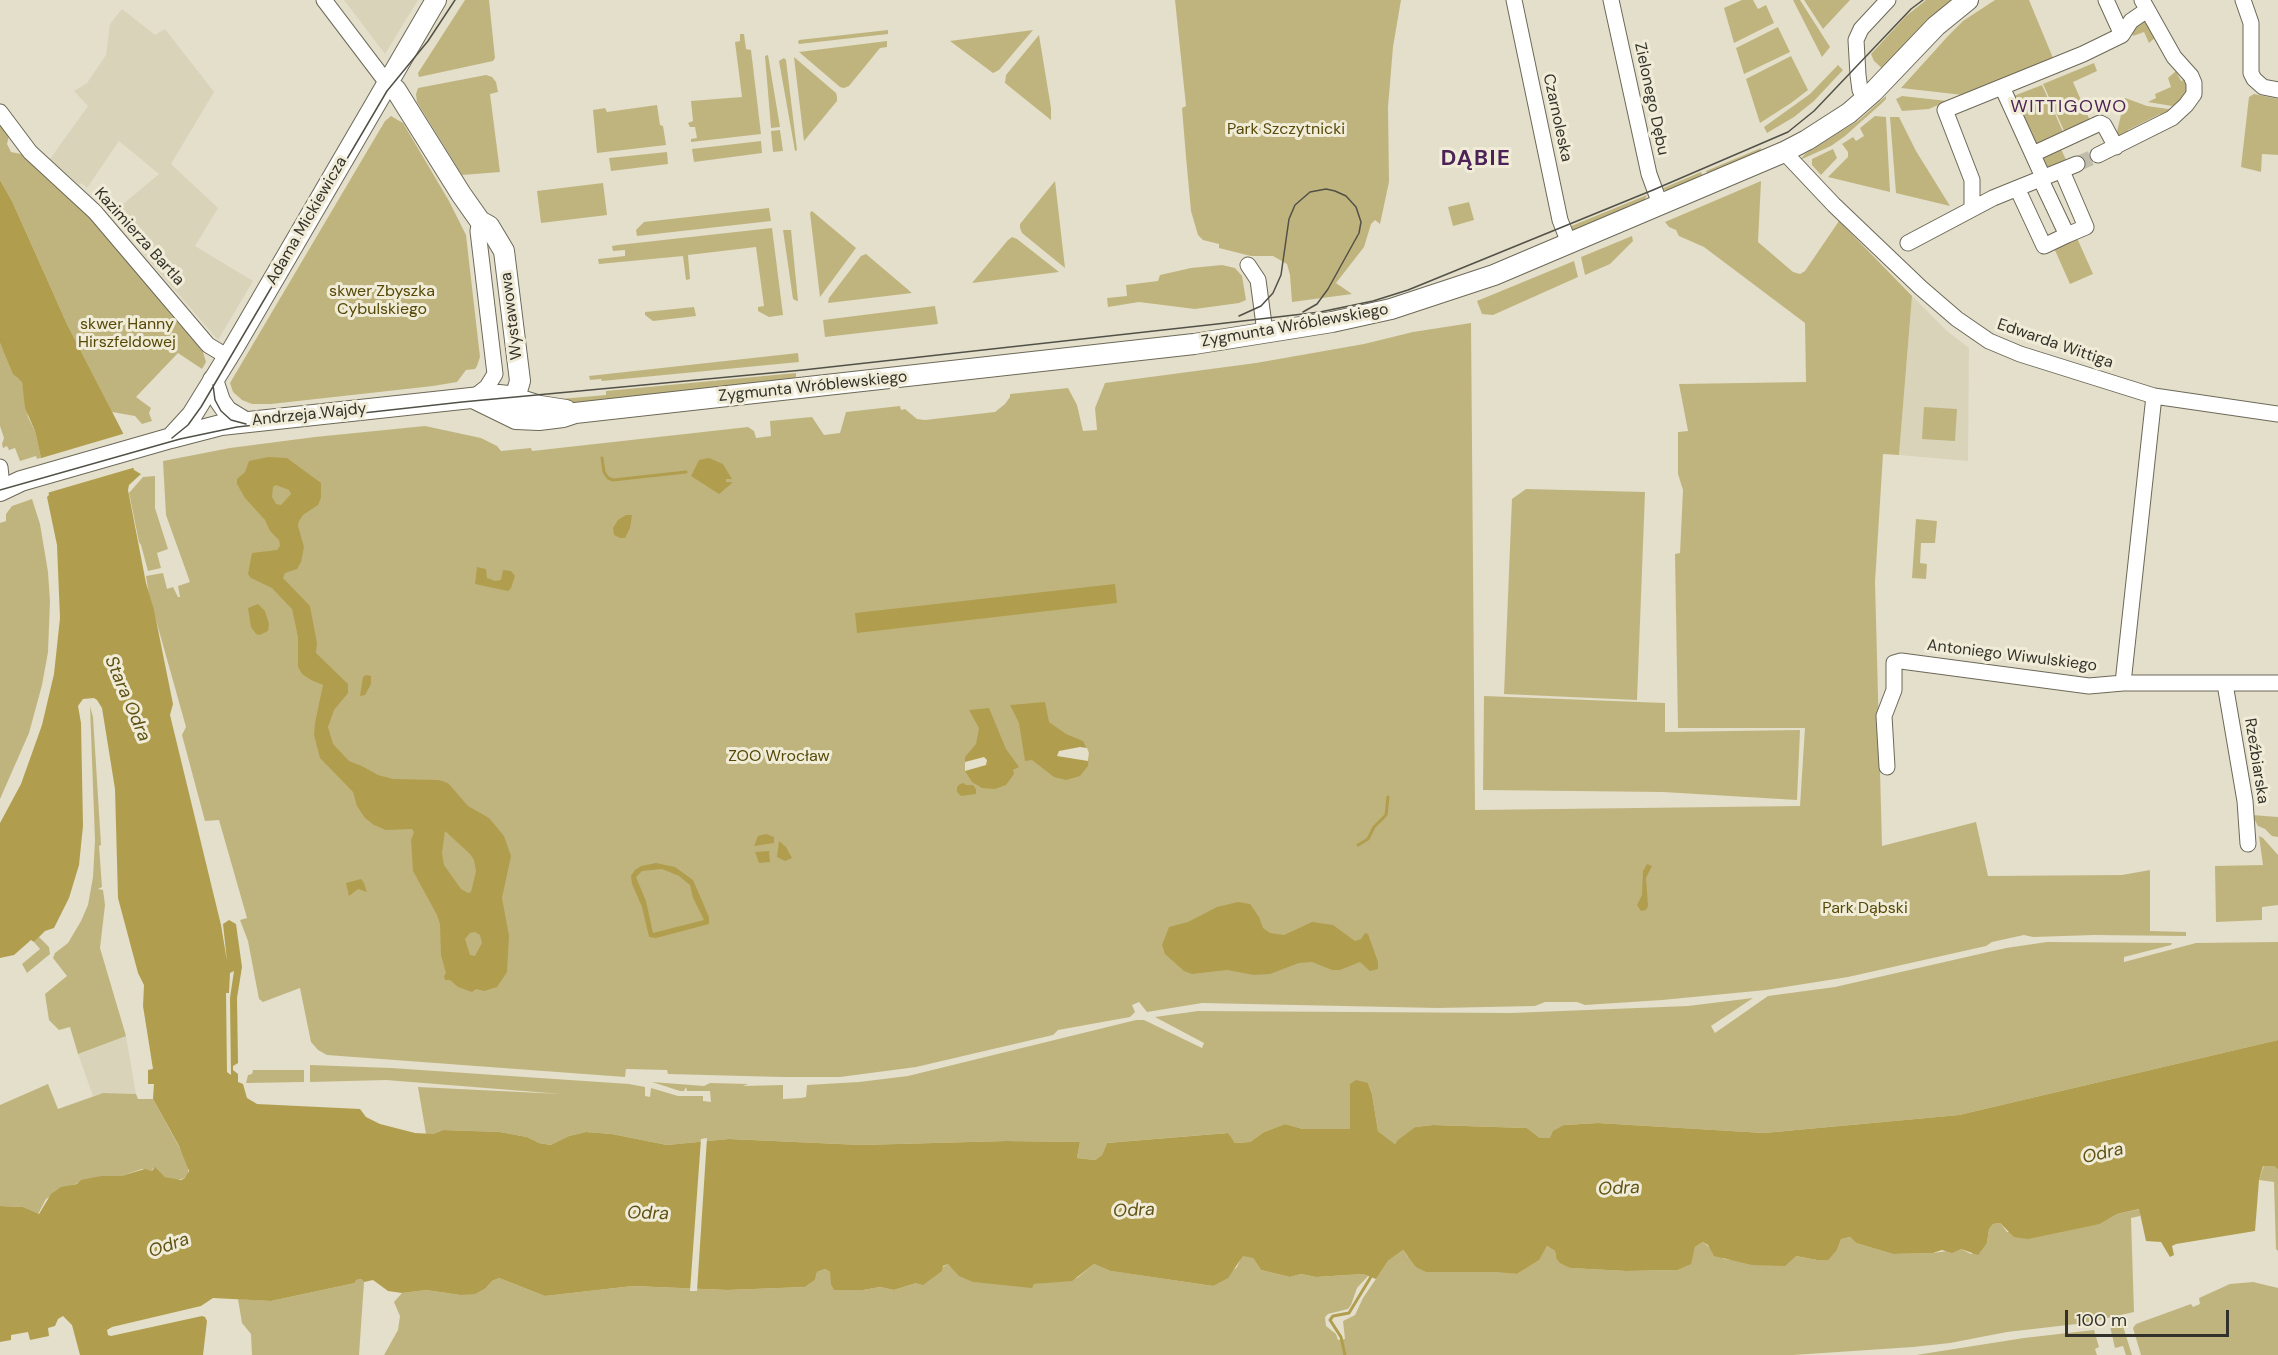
<!DOCTYPE html>
<meta charset="utf-8">
<style>
body{margin:0}
#map{position:relative;width:2278px;height:1355px;overflow:hidden;background:#e3dfcb;font-family:"DM Sans",sans-serif}
canvas{display:block}
.scale{position:absolute;left:2065px;top:1310px;width:164px;height:27px;box-sizing:border-box;border:3px solid #33322a;border-top:0;padding-left:8px;font-size:18px;line-height:21px;white-space:nowrap;color:#33322a;-webkit-text-stroke:4px #f0ecd8;paint-order:stroke}
</style>
<div id="map">
<canvas width="2278" height="1355"></canvas>
<div class="scale">100 m</div>
</div>
<script>
const context = document.querySelector('canvas').getContext('2d');
context.lineJoin = 'round';
function fillPath(path, color) { context.fillStyle = color; context.fill(path, 'evenodd'); }
const shape = rows => new Path2D(rows.map(r => 'M' + r).join(''));
function stroke(path, color, width, dash) { context.strokeStyle = color; context.lineWidth = width; context.lineCap = dash ? 'butt' : 'round'; context.setLineDash(dash || []); context.stroke(path); }
function write(font, color, halo, rows, align = 'center') {
  context.font = font + ' "DM Sans",sans-serif'; context.lineWidth = 6; context.setLineDash([]); context.textBaseline = 'middle'; context.strokeStyle = halo; context.fillStyle = color; for (const [text, x, y, turn = 0] of rows) {
    context.save(); context.translate(x, y); context.rotate((+turn || 0) * Math.PI / 180); context.textAlign = isNaN(turn) ? turn : align; if (halo) context.strokeText(text, 0, 0); context.fillText(text, 0, 0); context.restore();
  }
}
fillPath(shape([
 [344,0,418,0,385,54],
 [122,9,155,35,165,29,214,92,171,164,218,208,195,246,253,281,218,340,110,215,159,174,119,141,87,188,82,183,79,185,50,159,88,106,74,91,87,83,106,55,110,24],
 [1912,296,1946,330,1969,348,1968,461,1899,455],
 [126,1036,136,1094,103,1093,93,1096,78,1054]
]), '#d9d3b9');
fillPath(shape([
 [465,0,489,0,495,58,493,61,419,77,418,73],
 [1175,0,1401,0,1393,47,1388,107,1389,182,1380,224,1375,220,1371,224,1364,247,1336,283,1352,294,1292,302,1290,275,1287,264,1273,256,1251,256,1219,248,1219,244,1203,240,1198,235,1191,211,1186,157,1182,108,1186,106],
 [1742,0,1753,0,1758,9,1766,5,1774,23,1734,43,1724,8],
 [1793,0,1800,0,1830,47,1822,57],
 [1804,0,1850,0,1823,29],
 [1926,0,1957,0,1884,70,1874,61,1871,54,1906,16],
 [1995,0,2029,0,2053,58,1963,95,1901,88,1948,36,1963,21],
 [2145,19,2156,37,2149,43,2144,32,2133,36,2132,33,2133,23],
 [1778,27,1790,52,1744,74,1736,48],
 [888,30,888,34,799,44,798,42,799,40],
 [1033,30,999,70,993,73,950,41],
 [740,34,744,34,746,49,751,50,761,134,691,142,691,139,697,138,695,127,690,127,688,123,693,121,691,101,742,97,735,42,740,41],
 [1039,35,1051,108,1051,120,1005,83,1006,75],
 [887,41,887,47,880,48,849,86,844,88,840,87,799,52],
 [768,55,780,127,771,128,765,56],
 [1791,56,1808,90,1791,103,1760,123,1746,79],
 [794,57,836,93,837,97,837,101,804,141],
 [784,58,786,60,797,150,795,151,779,61],
 [2094,63,2097,71,2073,82,2091,123,2065,133,2043,84],
 [1838,65,1843,70,1814,101,1794,117,1767,133,1764,127,1810,94],
 [2176,71,2181,81,2187,79,2189,92,2178,107,2148,102,2156,98,2155,94,2171,87,2168,78],
 [486,75,492,77,496,82,498,92,490,94,500,172,462,175,417,102,416,94,418,88],
 [2042,85,2064,134,2034,150,2011,97],
 [2254,94,2278,99,2278,155,2262,154,2261,172,2241,167,2249,97],
 [1886,96,1886,99,1881,104,1845,136,1831,146,1800,160,1805,154,1859,120],
 [1902,96,1947,101,1929,109,1902,111,1896,99],
 [2125,98,2147,106,2175,110,2163,118,2160,114,2128,130,2127,135,2121,137,2116,136],
 [657,105,660,125,663,126,666,145,597,153,593,110,605,108,607,112],
 [391,116,403,123,449,201,466,235,480,357,477,366,475,369,466,370,457,382,433,386,271,404,252,404,242,400,233,392,230,383,385,121],
 [1875,116,1886,117,1890,192,1828,177,1848,157,1848,152,1842,144,1853,137,1856,141,1864,136,1860,128],
 [1890,117,1899,117,1916,151,1950,206,1896,193],
 [0,123,9,135,7,144,11,152,26,155,82,208,203,352,206,362,202,369,178,353,136,397,151,408,149,413,152,421,142,424,135,416,112,412,67,324,12,201,0,180],
 [780,130,783,151,773,152,771,131],
 [761,141,762,153,694,162,692,149],
 [1761,148,1760,153,1708,175,1706,171],
 [1833,149,1837,158,1821,175,1812,165,1812,159],
 [2061,149,2068,164,2047,167,2038,159],
 [667,152,668,164,611,171,609,158],
 [1701,172,1703,177,1670,191,1661,189],
 [1055,181,1065,268,1022,233,1020,228,1020,224],
 [1761,181,1758,242,1793,272,1800,274,1805,271,1839,221,1912,296,1899,455,1883,454,1875,582,1882,846,1976,822,1988,876,2122,875,2150,870,2150,931,2186,932,2186,936,2094,935,2033,937,2024,935,1992,942,1986,946,1848,977,1766,990,1662,1000,1585,1005,1577,1002,1545,1002,1535,1006,1438,1008,1202,1003,1147,1012,1139,1002,1132,1005,1135,1012,1130,1017,1058,1030,1053,1035,916,1067,840,1077,782,1077,668,1074,667,1070,626,1069,625,1077,327,1055,318,1050,311,1042,300,988,263,1002,259,999,248,941,240,920,247,918,219,820,205,821,182,735,186,727,149,595,146,576,163,573,167,589,173,587,178,597,180,597,178,586,190,582,166,515,163,461,230,448,315,437,425,426,481,438,497,446,501,451,531,448,532,451,748,427,754,431,756,438,771,436,770,421,812,417,824,435,840,433,846,412,900,406,901,410,905,409,917,419,925,420,995,412,1005,404,1010,397,1010,394,1068,388,1077,405,1083,431,1097,430,1095,408,1105,383,1256,363,1364,344,1413,332,1471,323,1475,810,1800,806,1805,728,1678,728,1675,554,1680,553,1683,490,1678,474,1678,432,1688,431,1679,384,1806,382,1805,323,1704,247,1679,236,1676,230,1669,227,1665,222],
 [603,183,607,215,541,223,537,191],
 [1647,195,1644,201,1576,230,1572,230,1569,227],
 [1469,202,1474,220,1453,226,1448,207],
 [769,208,771,221,637,236,636,230,644,222],
 [812,211,856,248,820,297,810,213],
 [772,228,783,315,769,317,758,311,758,307,764,306,756,247,688,255,690,279,686,280,683,256,599,264,598,259,625,256,625,250,613,251,612,246,618,245],
 [783,230,791,230,798,301,797,301,793,299],
 [1632,236,1633,241,1610,264,1585,275,1581,257],
 [1012,237,1017,239,1059,272,972,283,1008,240],
 [2077,238,2093,274,2070,284,2054,248],
 [866,254,912,293,828,303,829,298,861,256],
 [1574,261,1578,277,1493,315,1482,314,1477,301],
 [1222,265,1235,268,1242,276,1246,300,1239,303,1195,309,1139,302,1108,307,1107,298,1127,296,1126,285,1158,281,1160,275,1191,268],
 [935,306,938,324,825,337,823,320],
 [694,307,696,316,653,321,645,315,645,312],
 [0,343,17,378,22,381,28,417,35,431,41,458,37,459,36,456,20,461,15,448,9,450,7,446,3,448,2,444,4,438,0,426],
 [798,353,799,362,602,381,601,379,590,380,589,376],
 [796,373,796,377,792,380,571,404,549,400,606,395,606,391],
 [1924,407,1957,409,1955,441,1922,439],
 [155,476,155,508,168,549,157,553,161,568,148,571,141,545,139,542,129,493,143,477],
 [1526,489,1645,492,1637,700,1504,694,1512,499],
 [32,499,40,524,48,572,50,601,48,652,42,685,29,733,0,799,0,523,6,521,6,514,12,506],
 [1916,519,1937,521,1935,543,1921,543,1920,563,1927,564,1926,579,1912,578],
 [1484,696,1665,703,1665,732,1800,730,1797,800,1663,792,1483,790],
 [90,706,93,717,101,845,99,846,102,887,98,889,103,890,105,905,100,948,126,1036,78,1054,70,1027,59,1030,49,1020,45,994,67,976,53,958,55,953,68,943,81,921,88,905,93,877,95,840],
 [2252,815,2278,817,2278,837,2272,836,2265,829,2258,826],
 [2259,836,2263,838,2278,855,2278,905,2262,907,2262,920,2216,922,2215,866,2263,865],
 [39,937,49,947,50,954,27,973,22,964,40,949,34,942],
 [2047,942,2172,943,2171,945,2124,957,2124,962,2196,943,2278,942,2278,1040,1959,1115,1764,1133,1598,1123,1564,1125,1550,1138,1540,1138,1527,1128,1433,1125,1415,1127,1395,1144,1378,1131,1372,1094,1368,1083,1350,1084,1351,1129,1303,1129,1285,1124,1264,1132,1250,1142,1235,1143,1227,1133,1107,1143,1102,1155,1095,1160,1077,1158,1080,1142,1006,1141,861,1145,729,1139,667,1145,612,1134,586,1132,569,1136,552,1145,539,1143,527,1137,500,1132,443,1130,433,1134,426,1134,418,1087,561,1094,386,1080,310,1082,310,1065,391,1068,629,1084,645,1087,645,1096,650,1097,651,1088,678,1096,703,1096,703,1101,711,1102,710,1091,687,1091,686,1087,684,1091,680,1091,652,1082,704,1086,710,1083,748,1084,743,1086,783,1085,783,1099,801,1098,806,1097,807,1085,859,1082,908,1076,1136,1020,1144,1020,1202,1048,1204,1043,1155,1017,1198,1011,1511,1013,1688,1006,1753,998,1711,1026,1715,1033,1768,996,1835,987,2006,948],
 [253,1070,304,1070,304,1082,246,1083,248,1075,252,1074],
 [48,1084,58,1109,103,1093,136,1094,138,1099,153,1099,184,1156,188,1167,188,1175,185,1178,177,1180,165,1177,153,1168,152,1171,142,1169,121,1176,101,1176,69,1186,46,1199,38,1214,23,1207,0,1206,0,1105],
 [2264,1165,2274,1166,2278,1170,2278,1251,2276,1249,2274,1182,2259,1180],
 [2140,1209,2140,1216,2131,1218,2134,1312,2085,1323,2007,1332,1950,1343,1913,1347,1793,1355,384,1355,398,1330,400,1316,394,1302,402,1293,426,1290,460,1295,486,1288,492,1281,499,1278,545,1296,633,1286,727,1290,805,1287,815,1280,817,1272,825,1269,830,1272,832,1279,863,1290,880,1287,894,1290,916,1283,948,1264,973,1282,1034,1284,1077,1278,1094,1264,1112,1271,1213,1286,1237,1267,1242,1256,1249,1256,1253,1258,1261,1270,1290,1277,1301,1274,1316,1277,1363,1274,1368,1276,1357,1288,1351,1305,1348,1309,1328,1314,1325,1317,1326,1326,1336,1334,1338,1340,1345,1339,1343,1321,1355,1315,1363,1298,1388,1261,1403,1250,1408,1257,1517,1274,1538,1260,1547,1246,1555,1251,1556,1258,1570,1268,1626,1271,1678,1270,1690,1264,1695,1247,1703,1242,1724,1259,1732,1260,1796,1256,1817,1260,1837,1250,1841,1239,1850,1237,1856,1243,1893,1254,1933,1253,1961,1249,1971,1254,1987,1243,1989,1229,1993,1224,2000,1223,2007,1232,2100,1224,2117,1214],
 [361,1279,364,1282,359,1355,252,1355,251,1334,242,1323,238,1299,271,1301,355,1283,356,1280],
 [2253,1282,2278,1288,2278,1355,2141,1355,2133,1328,2136,1324,2191,1304,2193,1307,2200,1304,2199,1298,2230,1284],
 [2122,1323,2132,1355,2126,1355,2123,1346,2115,1348,2110,1326],
 [2094,1330,2099,1347,2095,1349,2097,1355,1916,1355,2024,1338]
]), '#c0b47e');
fillPath(shape([
 [0,180,12,201,67,324,123,433,134,470,141,474,129,485,128,490,146,583,154,610,173,704,170,715,221,925,227,961,223,924,229,920,236,924,242,967,237,998,238,1063,233,1066,233,1070,238,1074,238,1082,243,1084,247,1098,257,1104,360,1109,366,1117,380,1124,415,1133,433,1134,443,1130,500,1132,527,1137,539,1143,551,1145,569,1136,586,1132,612,1134,667,1145,729,1139,861,1145,1006,1141,1080,1142,1077,1158,1095,1160,1102,1155,1107,1143,1228,1133,1235,1143,1250,1142,1264,1132,1285,1124,1303,1129,1350,1129,1350,1084,1356,1080,1368,1083,1372,1094,1378,1131,1395,1144,1398,1140,1415,1127,1433,1125,1527,1128,1540,1138,1550,1138,1553,1131,1564,1125,1598,1123,1764,1133,1959,1115,2278,1040,2278,1170,2274,1166,2263,1166,2259,1180,2255,1231,2176,1244,2172,1246,2174,1255,2170,1257,2161,1242,2146,1241,2139,1209,2117,1214,2100,1224,2028,1239,2014,1237,2000,1223,1993,1224,1989,1229,1987,1243,1978,1255,1961,1249,1952,1253,1942,1250,1933,1253,1893,1254,1856,1243,1850,1237,1841,1239,1837,1250,1828,1260,1817,1260,1796,1256,1785,1266,1752,1265,1714,1256,1708,1245,1703,1242,1695,1247,1691,1264,1678,1270,1626,1271,1570,1268,1560,1263,1556,1258,1555,1251,1547,1246,1539,1260,1517,1274,1497,1272,1426,1272,1416,1267,1403,1250,1388,1261,1376,1279,1363,1274,1316,1277,1301,1274,1290,1277,1261,1270,1253,1258,1243,1256,1228,1278,1213,1286,1111,1271,1094,1264,1072,1281,1034,1284,1032,1288,973,1282,959,1276,948,1264,943,1266,942,1271,923,1285,916,1283,894,1290,880,1287,863,1290,834,1290,831,1284,830,1272,825,1269,817,1272,815,1280,805,1287,727,1290,633,1286,545,1296,499,1278,492,1281,486,1288,475,1294,460,1295,426,1290,402,1293,388,1291,373,1280,364,1282,361,1279,356,1280,355,1283,271,1301,213,1298,201,1306,112,1327,107,1330,108,1335,111,1336,202,1316,205,1317,207,1321,203,1355,80,1355,72,1325,63,1316,58,1319,55,1326,48,1328,49,1336,30,1340,28,1332,11,1335,11,1340,0,1342,0,1206,23,1207,39,1214,51,1194,61,1187,77,1184,81,1180,101,1176,121,1176,145,1169,152,1171,155,1167,165,1177,181,1180,185,1178,189,1171,179,1146,153,1099,154,1084,148,1084,148,1070,153,1069,143,1006,144,985,138,973,118,898,115,789,102,708,97,700,94,698,83,699,78,706,81,723,83,826,79,865,69,898,54,928,45,931,34,942,31,940,14,955,0,958,0,823,21,784,42,725,54,674,60,618,57,545,47,497,49,495,41,458,35,431,25,408,22,382,13,374,0,343],
 [234,971,230,998,231,1075,227,1072,226,993,229,993,230,973],
 [268,457,287,458,321,483,321,498,318,505,303,515,299,521,298,526,304,547,301,562,297,569,285,573,283,578,310,606,317,643,316,653,348,684,348,693,334,710,328,727,333,744,349,761,362,766,378,775,393,779,439,780,448,783,468,806,489,818,504,836,511,856,502,898,509,936,507,972,497,987,484,991,476,989,472,992,458,987,450,980,445,980,444,976,446,973,441,955,440,924,437,915,413,871,411,840,414,832,412,829,386,830,374,825,365,818,357,806,353,792,320,758,314,735,315,723,323,685,311,680,302,674,298,667,298,637,292,609,272,588,251,578,248,574,252,553,277,550,280,546,279,540,270,531,265,520,245,498,237,484,237,479,245,472,249,461],
 [276,485,289,490,291,494,281,505,276,504,272,497,273,487],
 [445,831,470,854,474,860,476,871,471,892,468,893,461,889,444,865,442,853],
 [475,932,480,935,482,943,475,956,470,955,465,939,470,933],
 [709,458,723,464,732,479,726,479,726,482,732,482,731,484,719,494,691,476,699,460],
 [626,515,632,515,630,528,625,538,620,538,614,535,613,528,618,520],
 [477,567,486,569,487,578,495,581,501,580,503,570,511,571,515,576,511,588,508,591,475,584],
 [1115,584,1117,603,857,633,855,613],
 [258,604,265,611,269,624,268,631,260,635,256,634,251,627,248,608],
 [366,675,371,676,371,684,365,695,360,696,363,677],
 [1045,702,1049,722,1066,734,1083,741,1089,753,1088,766,1080,776,1066,780,1054,777,1032,760,1025,761,1019,723,1010,705],
 [989,708,1006,749,1019,767,1013,770,1014,774,1006,785,995,789,982,788,972,782,965,771,965,757,976,744,979,728,969,710],
 [964,783,966,785,973,785,976,789,976,794,961,796,957,792,957,787,960,784],
 [766,834,774,837,774,843,754,846,758,836],
 [779,841,786,847,792,858,785,861,777,857],
 [769,851,770,862,759,863,755,852],
 [656,863,675,867,693,880,709,917,709,924,656,938,649,937,642,907,632,884,631,876,635,870,641,866],
 [662,869,679,876,690,885,693,898,704,920,653,933,646,901,636,877,642,871],
 [1647,864,1652,866,1646,878,1648,906,1646,910,1641,911,1637,905,1642,895,1643,871],
 [361,879,364,883,367,892,358,889,349,896,346,883],
 [1238,902,1250,904,1259,917,1263,928,1270,933,1284,935,1312,922,1333,925,1355,941,1361,939,1365,933,1368,934,1378,962,1378,969,1370,971,1360,962,1340,970,1332,970,1312,962,1299,963,1270,974,1254,975,1227,970,1192,974,1184,971,1165,954,1162,945,1169,927,1188,922,1217,907]
]), '#b09e4e');
fillPath(shape([
 [126,433,136,467,47,493,38,459],
 [1080,747,1087,748,1089,753,1088,761,1057,756,1059,751],
 [984,757,987,760,986,765,965,771,965,762],
 [707,1138,697,1291,690,1291,701,1139]
]), '#e3dfcb');
stroke(shape([
 [602,458,604,472,608,478,613,480,686,472],
 [1358,845,1368,839,1374,827,1386,815,1388,797],
 [1345,1355,1341,1337,1330,1320,1333,1316,1349,1313,1372,1275]
]), '#b09e4e', 3);
stroke(shape([
 [2077,164,2098,155]
]), '#c0bcab', 15, [15, 8]);
const minor = shape([
 [324,0,387,83],
 [1514,0,1560,220,1569,243],
 [1611,0,1649,174,1660,204],
 [2106,0,2122,35],
 [2243,0,2251,23,2251,73,2254,79,2263,87,2278,90],
 [2002,87,2043,177],
 [1865,100,1860,90,1858,75,1856,40,1861,29,1888,0],
 [0,112,30,152,95,212,208,345,228,357],
 [1784,152,1834,205,1921,288,1957,319,1989,341,2020,354,2154,396,2278,414],
 [2033,154,2100,123,2104,125,2116,147],
 [2098,155,2172,118,2186,105,2194,94,2194,83,2191,76,2174,57,2142,0],
 [2062,171,2086,227,2067,235],
 [2017,188,2044,246,2067,235,2040,178],
 [1972,209,1972,180,1945,110,2083,54,2122,35,2131,21,2147,10],
 [1908,243,1993,198,2077,164],
 [1248,265,1258,280,1265,332],
 [473,398,487,387,495,374,478,231,480,221],
 [0,467,1,477],
 [2123,683,2154,396],
 [2225,684,2245,801,2248,844],
 [1887,767,1884,716,1894,690,1894,663,1901,661,2089,686,2123,683,2278,683]
]);
const major = shape([
 [387,83,396,90,461,194,480,221,489,226,504,251,520,381,515,398,506,404],
 [213,380,220,401,227,411,245,422],
 [473,398,516,419,539,420,563,417,575,413,1194,344,1332,322,1391,309,1494,275,1784,152,1807,140,1849,113,1873,92,1936,26,1968,0],
 [171,438,192,415,234,347,436,0],
 [0,491,21,481,171,438,221,425,499,395,508,396,540,406,566,410]
]);
stroke(minor, '#6d6958', 17);
stroke(major, '#6d6958', 22);
stroke(minor, '#fff', 15);
stroke(major, '#fff', 20);
stroke(shape([
 [1239,316,1261,306,1273,293,1281,275,1289,219,1295,205,1310,192,1326,189,1335,191,1346,196,1356,207,1361,222,1359,233,1328,289,1317,304,1303,312],
 [213,385,215,400,221,411,231,420,246,424],
 [172,438,188,425,201,407,387,91,428,41,455,0],
 [0,490,180,439,237,427,462,402,803,370,1217,324,1320,312,1373,301,1408,290,1653,190,1788,132,1814,111,1911,9,1923,0]
]), '#525147', 1.5);
write('16px', '#33322a', '#f0ecd8', [
 ["Zielonego Dębu",1651,99,78],
 ["Czarnoleska",1557,118,78],
 ["Adama Mickiewicza",307,221,-60],
 ["Kazimierza Bartla",139,237,48],
 ["Wystawowa",512,316,-97],
 ["Zygmunta Wróblewskiego",1295,326,-10],
 ["Edwarda Wittiga",2055,344,19],
 ["Zygmunta Wróblewskiego",813,387,-6],
 ["Andrzeja Wajdy",309,415,-6],
 ["Antoniego Wiwulskiego",2012,656,7],
 ["Rzeźbiarska",2256,761,81]
]);
write('16px', '#564907', '#f0ecd8', [
 ["Park Szczytnicki",1286,130],
 ["skwer Zbyszka",382,292],
 ["Cybulskiego",382,310],
 ["skwer Hanny",127,325],
 ["Hirszfeldowej",127,343],
 ["ZOO Wrocław",779,757],
 ["Park Dąbski",1865,909]
]);
context.letterSpacing = '1.5px';
write('18px', '#4d2257', '#f0ecd8', [
 ["WITTIGOWO",2069,107]
]);
context.letterSpacing = '0px';
write('italic 18px', '#5f5215', '#f0ecd8', [
 ["Stara Odra",127,699,67],
 ["Odra",2103,1154,-13],
 ["Odra",1619,1189,-3],
 ["Odra",1134,1211,-3],
 ["Odra",648,1214,1],
 ["Odra",169,1246,-20]
]);
context.letterSpacing = '1.5px';
write('bold 22px', '#4d2257', '#f0ecd8', [
 ["DĄBIE",1476,159]
]);
context.letterSpacing = '0px';
</script>
